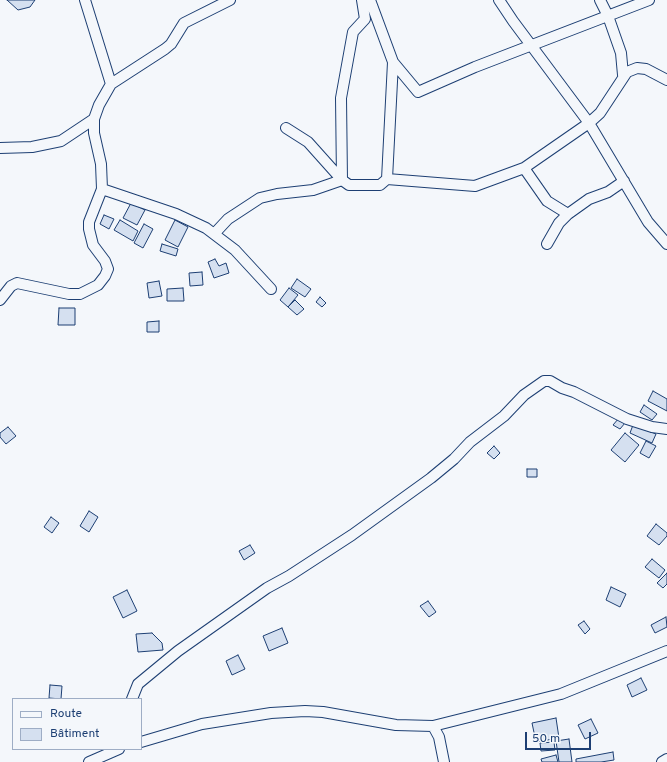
<!DOCTYPE html>
<meta charset="utf-8">
<style>
body{margin:0}
#map{position:relative;width:667px;height:762px;overflow:hidden;background:#f4f7fb;font-family:Overpass,sans-serif}
canvas{display:block}
.legend{position:absolute;left:12px;top:698px;width:130px;height:52px;box-sizing:border-box;background:#f4f7fb;border:1px solid #9eadc5;margin:0;padding:5px 7px;list-style:none;font-size:12px;color:#1d3f73}
.legend li{display:flex;align-items:center;gap:8px;height:20px}
.legend b{width:20px;border:1px solid #9eadc5}
.scale{position:absolute;left:525px;top:732px;width:66px;height:18px;box-sizing:border-box;border:2px solid #1d3f73;border-top:0;padding-left:5px;font-size:12px;line-height:14px;white-space:nowrap;color:#1d3f73;-webkit-text-stroke:3px #f4f7fb;paint-order:stroke}
</style>
<div id="map">
<canvas width="667" height="762"></canvas>
<ul class="legend">
<li><b style="height:5px;background:#f4f7fb"></b>Route</li>
<li><b style="height:11px;background:#d5e0f0"></b>Bâtiment</li>
</ul>
<div class="scale">50 m</div>
</div>
<script>
const context = document.querySelector('canvas').getContext('2d');
context.lineJoin = 'round';
function fillPath(path, color) { context.fillStyle = color; context.fill(path, 'evenodd'); }
const shape = rows => new Path2D(rows.map(r => 'M' + r).join(''));
function stroke(path, color, width, dash) { context.strokeStyle = color; context.lineWidth = width; context.lineCap = dash ? 'butt' : 'round'; context.setLineDash(dash || []); context.stroke(path); }
const building = shape([
 [7,0,35,0,30,7,18,10,7,0],
 [131,203,145,210,137,225,123,218,131,203],
 [104,215,114,219,109,229,100,224,104,215],
 [120,220,138,231,133,241,114,230,120,220],
 [175,220,188,227,178,247,165,240,175,220],
 [144,224,153,229,143,248,134,243,144,224],
 [162,244,178,249,176,256,160,251,162,244],
 [215,259,219,266,226,263,229,273,214,278,208,262,215,259],
 [202,272,203,285,190,286,189,273,202,272],
 [297,279,311,289,305,297,291,288,297,279],
 [159,281,162,296,149,298,147,283,159,281],
 [183,288,184,301,167,301,167,289,183,288],
 [289,288,298,295,288,307,280,300,289,288],
 [320,297,326,303,322,307,316,302,320,297],
 [295,300,304,309,297,315,288,307,295,300],
 [59,308,75,308,75,325,58,325,59,308],
 [159,321,159,332,147,332,147,322,159,321],
 [653,391,667,399,667,411,648,401,653,391],
 [644,405,657,414,652,420,640,412,644,405],
 [619,418,625,423,620,429,613,425,619,418],
 [633,425,656,434,652,443,630,433,633,425],
 [8,427,16,436,6,444,0,437,0,433,8,427],
 [625,433,639,445,625,462,611,450,625,433],
 [646,441,656,446,649,458,640,453,646,441],
 [494,446,500,453,494,459,487,453,494,446],
 [527,469,537,469,537,477,527,477,527,469],
 [89,511,98,517,89,532,80,526,89,511],
 [51,517,59,523,52,533,44,527,51,517],
 [656,524,667,533,667,536,659,545,647,536,656,524],
 [250,545,255,553,244,560,239,551,250,545],
 [652,559,665,570,659,578,645,567,652,559],
 [667,573,667,584,663,588,657,583,667,573],
 [611,587,626,594,620,607,606,600,611,587],
 [127,590,137,611,123,618,113,597,127,590],
 [428,601,436,612,429,617,420,606,428,601],
 [666,617,667,627,655,633,651,625,666,617],
 [584,621,590,629,585,634,578,625,584,621],
 [282,628,288,643,269,651,263,636,282,628],
 [152,633,162,643,163,650,138,652,136,634,152,633],
 [238,655,245,669,232,675,226,661,238,655],
 [641,678,647,690,632,697,627,685,641,678],
 [50,685,62,686,61,699,49,698,50,685],
 [556,718,559,738,536,742,532,723,556,718],
 [591,719,598,733,585,739,578,725,591,719],
 [569,739,572,762,559,762,556,741,569,739],
 [554,742,555,750,541,751,540,743,554,742],
 [613,752,614,760,601,762,576,762,576,759,613,752],
 [556,755,558,762,542,762,541,759,556,755]
]);
fillPath(building, '#d5e0f0');
stroke(building, '#1d3f73', 1);
const minor = shape([
 [85,0,111,84],
 [370,0,393,62,387,179],
 [499,0,513,21,589,123,648,222,667,244],
 [600,0,608,16,621,53,623,75],
 [393,62,418,92,475,67,649,0],
 [286,128,308,142,342,180],
 [0,148,32,147,61,141,94,119],
 [524,168,547,201,568,214],
 [342,180,341,98,353,32,365,19,362,0],
 [102,189,176,214,206,228,235,250,271,289],
 [214,234,228,219,260,198,277,194,313,190,342,180,349,185,380,185,387,179,475,186,524,168,589,123,600,113,627,72,637,68,646,69,667,80],
 [547,244,559,223,568,214,589,199,608,192,624,181],
 [0,300,11,286,17,283,69,294,80,294,98,285,105,276,108,269,105,261,93,245,89,229,89,222,102,189,101,164,94,133,94,119,99,105,111,84,165,49,171,44,184,23,230,0],
 [132,699,138,684,178,651,267,588,289,576,352,535,431,478,454,459,470,442,504,416,524,395,544,381,550,381,562,388,574,392,627,419,652,427,667,429],
 [433,726,439,737,444,762],
 [141,742,202,724,271,713,305,711,323,712,396,725,433,726,561,694,667,651],
 [89,762,119,749],
 [662,762,667,759]
]);
stroke(minor, '#1d3f73', 12);
stroke(minor, '#f4f7fb', 10);
</script>
